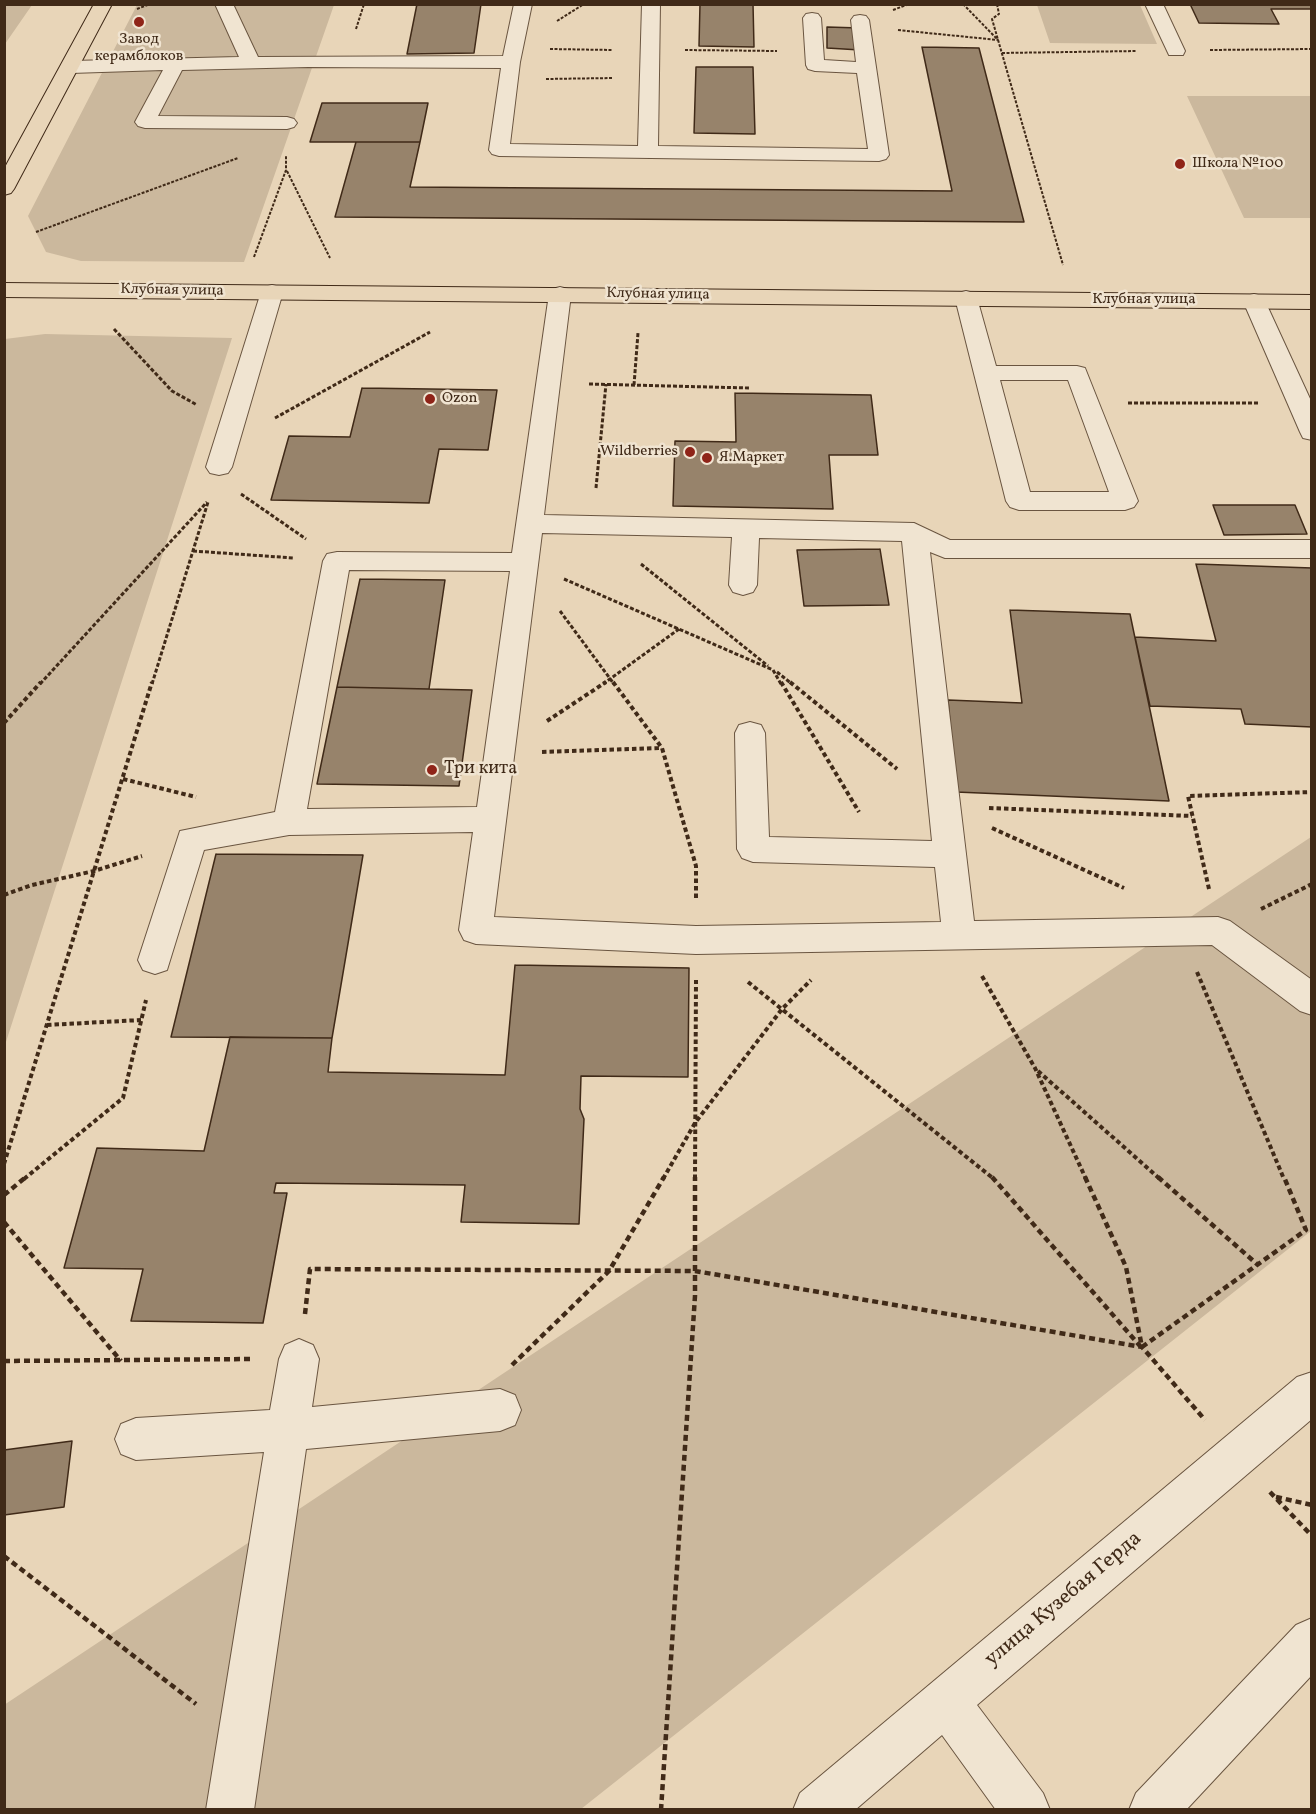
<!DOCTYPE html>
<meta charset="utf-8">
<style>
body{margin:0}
#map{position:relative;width:1316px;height:1814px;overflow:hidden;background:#e8d5b8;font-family:Vollkorn,serif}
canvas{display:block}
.frame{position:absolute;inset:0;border:6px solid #402a18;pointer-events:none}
</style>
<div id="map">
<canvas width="1316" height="1814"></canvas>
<div class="frame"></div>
</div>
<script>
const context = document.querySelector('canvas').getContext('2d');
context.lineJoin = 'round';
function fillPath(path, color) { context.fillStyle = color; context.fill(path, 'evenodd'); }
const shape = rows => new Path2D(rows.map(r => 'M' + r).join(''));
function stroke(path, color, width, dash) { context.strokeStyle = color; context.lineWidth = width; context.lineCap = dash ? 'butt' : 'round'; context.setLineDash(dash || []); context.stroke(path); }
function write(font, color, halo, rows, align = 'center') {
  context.font = font + ' Vollkorn,serif'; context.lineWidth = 5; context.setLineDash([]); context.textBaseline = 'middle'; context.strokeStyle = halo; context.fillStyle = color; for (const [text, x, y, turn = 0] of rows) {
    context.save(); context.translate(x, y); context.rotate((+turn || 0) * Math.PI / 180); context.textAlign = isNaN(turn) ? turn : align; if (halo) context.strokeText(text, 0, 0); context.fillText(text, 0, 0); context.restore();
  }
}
fillPath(shape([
 [5,4,32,5,5,44,4,5],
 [137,5,334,5,244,262,81,261,46,252,28,216],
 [1037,5,1140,5,1157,44,1050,43],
 [1187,96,1311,96,1311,218,1244,218],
 [45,334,232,338,5,1045,5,339],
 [1311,837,1311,1231,581,1809,5,1809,4,1705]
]), '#cbb89d');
const building = shape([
 [417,4,481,4,474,53,407,54,417,4],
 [700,4,753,4,754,47,699,46,700,4],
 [1190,4,1312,4,1312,9,1271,9,1279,24,1199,23,1190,4],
 [827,27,860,28,860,50,827,48,827,27],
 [922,47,979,48,1024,222,335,217,356,142,420,142,410,187,952,191,922,47],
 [696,67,753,67,755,134,694,133,696,67],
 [322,103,428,103,420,142,310,142,322,103],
 [362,388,497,390,488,450,439,449,429,503,271,500,289,436,350,437,362,388],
 [735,393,871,395,878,455,829,455,833,509,673,506,675,441,736,442,735,393],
 [1213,505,1295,505,1307,534,1224,535,1213,505],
 [880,549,889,605,804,606,797,550,880,549],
 [1196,564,1312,568,1312,727,1245,724,1241,709,1150,706,1135,637,1216,641,1196,564],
 [360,579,445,580,429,689,337,687,360,579],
 [1010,610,1130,614,1169,801,956,792,948,700,1022,703,1010,610],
 [337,687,472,690,459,786,317,784,337,687],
 [216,854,363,855,332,1038,171,1037,216,854],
 [515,965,689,968,688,1077,581,1076,580,1109,584,1119,579,1224,461,1222,465,1185,276,1183,274,1193,287,1193,263,1323,131,1321,143,1269,64,1268,97,1148,204,1151,230,1037,332,1038,328,1072,505,1075,515,965],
 [72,1441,64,1507,4,1515,4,1450,72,1441]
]);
fillPath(building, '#97836b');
stroke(building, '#402a18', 1.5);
const minor = shape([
 [215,4,233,4,258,57,503,56,514,4,532,4,520,62,510,144,638,146,642,4,660,4,658,146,868,149,857,73,815,71,808,69,806,65,803,18,806,14,812,13,818,14,821,18,824,60,856,62,851,20,854,16,860,15,866,16,869,20,889,155,886,159,879,161,499,156,492,154,489,150,501,68,308,67,182,70,158,116,287,117,294,119,297,123,294,127,287,129,145,128,138,126,135,122,163,70,71,73,64,71,62,67,64,63,71,61,239,57,215,4],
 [1145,4,1163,4,1185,51,1183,55,1169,55,1145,4],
 [272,285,280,287,283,292,232,467,228,473,219,475,210,473,206,467,261,292,264,287,272,285],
 [560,287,568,289,571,294,544,515,914,523,950,540,1312,540,1312,558,945,558,930,552,974,921,1218,917,1230,921,1312,980,1312,1015,1300,1011,1212,945,696,954,476,944,464,940,459,930,473,832,289,835,204,850,167,970,155,974,143,970,138,960,180,831,275,812,323,561,327,554,337,552,512,553,549,294,552,289,560,287],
 [542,533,732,537,729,585,733,592,743,595,753,592,757,585,759,538,902,541,932,841,769,837,765,733,761,725,750,722,739,725,735,733,737,849,742,858,753,862,935,867,941,922,696,926,494,917,542,533],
 [349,570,510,571,477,807,307,809,349,570],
 [966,291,974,293,977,298,996,366,1077,366,1085,368,1138,501,1134,507,1125,510,1019,510,1010,507,1006,501,955,298,958,293,966,291],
 [1000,380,1068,380,1109,492,1030,492,1000,380],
 [1254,294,1262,296,1265,301,1312,403,1312,440,1303,438,1300,432,1243,301,1246,296,1254,294],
 [299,1339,313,1345,319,1359,312,1407,500,1389,515,1395,521,1410,515,1425,500,1431,306,1449,254,1810,206,1810,264,1452,136,1460,121,1454,115,1439,121,1424,136,1418,270,1410,279,1359,285,1345,299,1339],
 [1312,1372,1312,1419,977,1705,1043,1793,1050,1810,996,1810,942,1735,855,1810,793,1810,800,1793,1297,1377,1312,1372],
 [1312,1618,1312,1675,1186,1810,1129,1810,1136,1793,1296,1625,1312,1618]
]);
const major = shape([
 [94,4,112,4,14,189,11,193,4,195,4,169,94,4],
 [4,283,1312,295,1312,309,4,297,4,283]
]);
stroke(minor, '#6a5540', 2);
stroke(major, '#402a18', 2);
stroke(shape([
 [963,4,998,40],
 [997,4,999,14,992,19,1063,265],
 [137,9,150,4],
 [893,10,909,4],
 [557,21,584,4],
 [356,29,364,4],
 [898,30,998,40],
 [550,49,612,50],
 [685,50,777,51],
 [1210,50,1312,49],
 [1002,53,1137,51],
 [546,79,613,78],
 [287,171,330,258],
 [36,232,238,158],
 [254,257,286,170,286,156]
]), '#402a18', 2, [3, 1.5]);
stroke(shape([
 [114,329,172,391,197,405],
 [589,384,750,388],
 [634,385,638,333],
 [1128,403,1258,403],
 [275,418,430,332],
 [596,488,606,384],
 [241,494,306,539],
 [193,551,294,558],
 [641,564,768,666],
 [564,579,773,670,781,684],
 [560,611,614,684],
 [777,672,792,684],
 [40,684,207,502],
 [152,684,208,502],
 [603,684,679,629]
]), '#402a18', 3, [4, 2]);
stroke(shape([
 [613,682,662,748,696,866,696,898],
 [781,682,859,812],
 [790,682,897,769],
 [547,721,606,682],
 [4,723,41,682],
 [542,752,662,748],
 [123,779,196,797],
 [989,808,1192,816],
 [992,828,1124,888],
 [1209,889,1188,796,1312,792],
 [4,895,32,885,94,871,142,856],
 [1261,909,1312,884],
 [1197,972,1284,1179],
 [982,976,1035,1068,1086,1179],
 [748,982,994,1179],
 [47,1025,141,1020],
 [1038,1071,1160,1179],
 [4,1164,152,682],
 [24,1179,123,1098,146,1000],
 [663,1179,695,1123,782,1009,811,980],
 [695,1179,696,980]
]), '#402a18', 4, [4.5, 3]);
stroke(shape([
 [992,1177,1141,1347],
 [1085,1177,1126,1267,1142,1347],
 [1158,1177,1258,1265],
 [4,1195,26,1177],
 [4,1222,121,1361],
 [305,1314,310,1269,695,1271,1142,1347,1205,1420],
 [1142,1347,1306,1230,1284,1177],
 [4,1361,250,1359],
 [512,1365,609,1271,664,1177],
 [1270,1492,1312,1536],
 [1276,1497,1312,1505],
 [4,1556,196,1704],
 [661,1810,695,1296,695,1177]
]), '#402a18', 4.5, [6, 4]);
fillPath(minor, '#f0e4d1');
fillPath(major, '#e8d5b8');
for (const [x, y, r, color] of [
 [139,22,6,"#8f2418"],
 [1180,164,6,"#8f2418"],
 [430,399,6,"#8f2418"],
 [690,452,6,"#8f2418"],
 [707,458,6,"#8f2418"],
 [432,770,6,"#8f2418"]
]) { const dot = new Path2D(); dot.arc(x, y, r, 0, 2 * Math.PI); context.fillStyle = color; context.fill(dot); stroke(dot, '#f0e4d1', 2); }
write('15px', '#402a18', '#f0e4d1', [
 ["Завод",139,40,"center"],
 ["керамблоков",139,57,"center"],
 ["Школа №100",1192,164],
 ["Ozon",442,399],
 ["Wildberries",678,452,"right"],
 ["Я.Маркет",719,458]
], 'left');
write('15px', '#402a18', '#f0e4d1', [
 ["Клубная улица",172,291,1],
 ["Клубная улица",658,295,1],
 ["Клубная улица",1144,300]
]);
write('18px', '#402a18', '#f0e4d1', [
 ["Три кита",444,770]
], 'left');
write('21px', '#402a18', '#f0e4d1', [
 ["улица Кузебая Герда",1064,1600,-40]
]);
</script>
